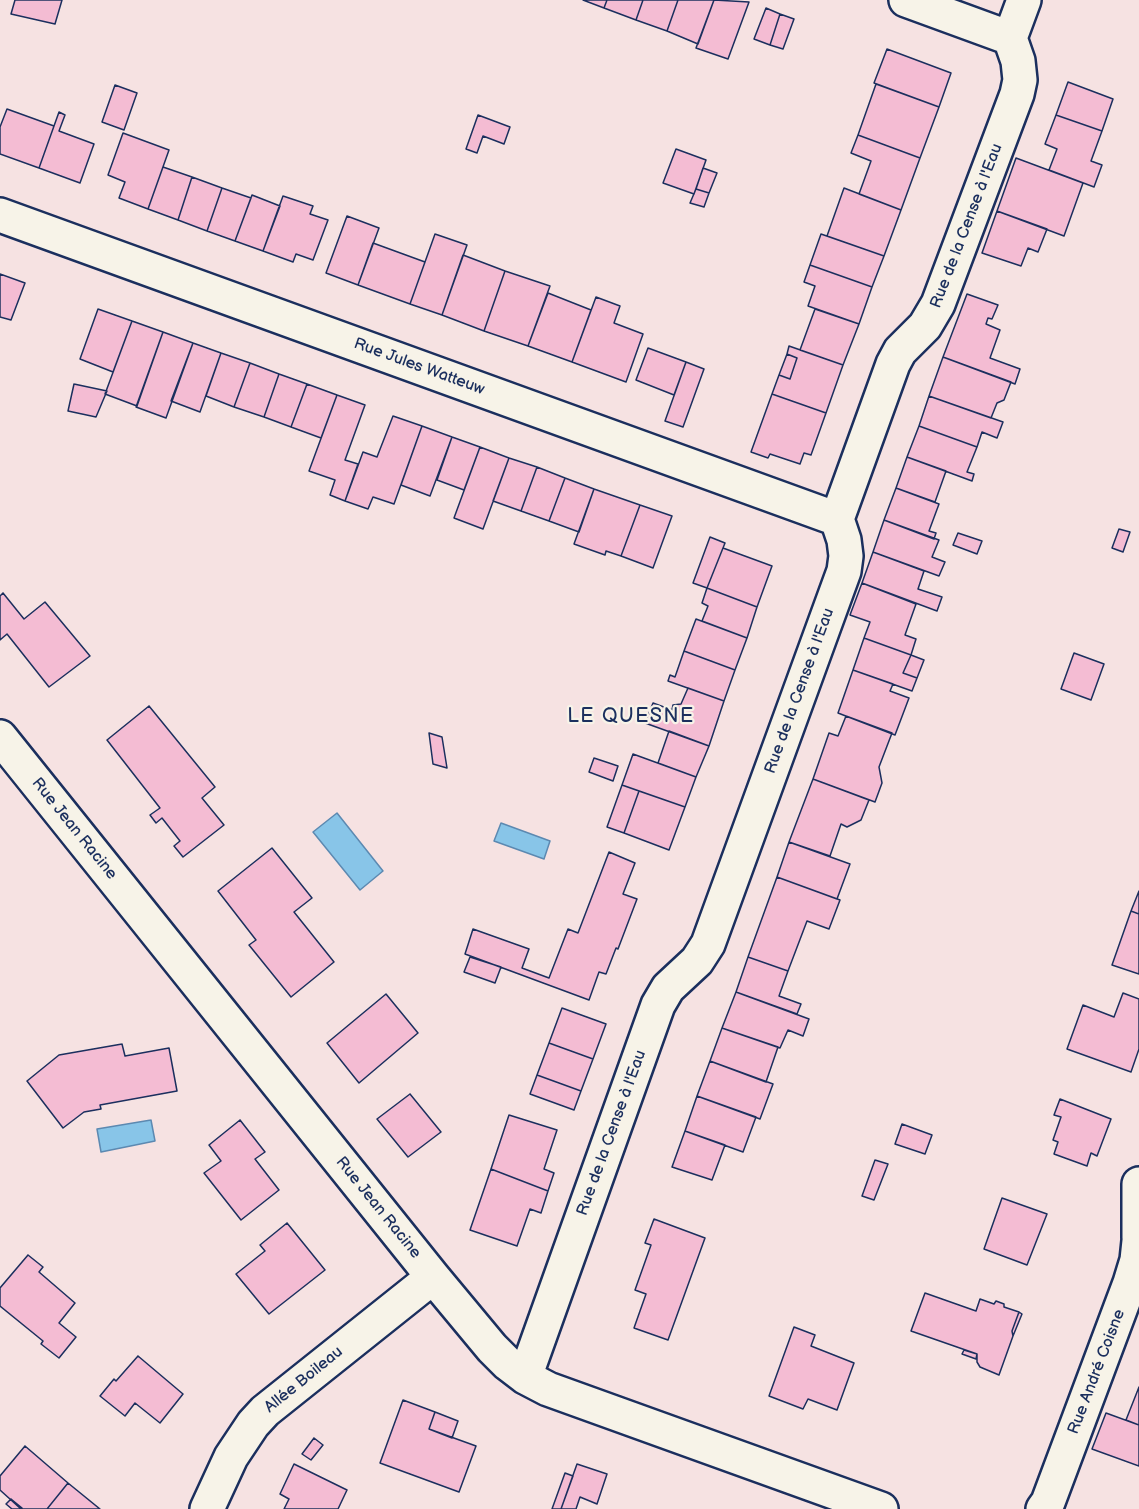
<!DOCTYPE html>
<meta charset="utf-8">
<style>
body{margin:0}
canvas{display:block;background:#f6e2e2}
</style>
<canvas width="1139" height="1509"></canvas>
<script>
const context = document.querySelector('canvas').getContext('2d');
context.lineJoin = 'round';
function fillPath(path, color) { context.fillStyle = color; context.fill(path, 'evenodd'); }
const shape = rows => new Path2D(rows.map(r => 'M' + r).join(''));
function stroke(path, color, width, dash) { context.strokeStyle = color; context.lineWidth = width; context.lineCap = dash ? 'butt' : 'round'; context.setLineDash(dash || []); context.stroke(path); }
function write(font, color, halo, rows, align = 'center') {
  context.font = font + ' "Balsamiq Sans",sans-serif'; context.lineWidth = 4.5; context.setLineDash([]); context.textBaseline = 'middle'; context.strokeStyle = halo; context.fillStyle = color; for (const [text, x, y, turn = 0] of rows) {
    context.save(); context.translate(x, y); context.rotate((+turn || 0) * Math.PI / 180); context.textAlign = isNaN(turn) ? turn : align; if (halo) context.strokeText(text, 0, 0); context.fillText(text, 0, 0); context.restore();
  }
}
const water = shape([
 [337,813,383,871,360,890,313,832,337,813],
 [501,823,550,841,544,859,494,841,501,823],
 [151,1120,155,1141,101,1152,97,1129,151,1120]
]);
fillPath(water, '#88c5e8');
stroke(water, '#5c89b1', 1.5);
const building = shape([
 [15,0,62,0,55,24,11,14,15,0],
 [583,0,607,0,604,8,583,0],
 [607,0,643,0,636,20,604,8,607,0],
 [643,0,678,0,667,31,636,20,643,0],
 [678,0,714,0,698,44,667,31,678,0],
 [714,0,749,2,728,59,696,48,714,0],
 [766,8,780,14,770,45,754,39,766,8],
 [780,14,794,19,783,49,770,45,780,14],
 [887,49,951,73,939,107,874,83,887,49],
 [1068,82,1113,99,1102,131,1056,115,1068,82],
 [876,84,939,107,920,158,858,135,876,84],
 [115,85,137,93,124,130,102,122,115,85],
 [7,109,54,126,39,168,0,154,0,127,7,109],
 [59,112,65,115,59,131,94,144,80,183,39,168,59,112],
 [478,115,510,127,504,144,483,136,477,153,466,149,478,115],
 [1056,115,1102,131,1091,161,1102,165,1094,187,1049,170,1057,149,1045,144,1056,115],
 [123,133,169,150,148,209,119,198,125,182,108,175,123,133],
 [858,135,920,158,901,210,859,194,871,161,851,153,858,135],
 [676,149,706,160,694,194,663,183,676,149],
 [1016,158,1083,183,1064,236,997,211,1016,158],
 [163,167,192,177,178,220,148,209,163,167],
 [703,168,717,173,709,193,696,189,703,168],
 [192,177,222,188,207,231,178,220,192,177],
 [222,188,251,198,235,241,207,231,222,188],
 [844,188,901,210,884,256,827,236,844,188],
 [696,189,709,193,704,207,690,203,696,189],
 [252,195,280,206,263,251,235,241,252,195],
 [283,196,313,206,310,214,328,220,313,260,296,254,293,262,263,251,283,196],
 [997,211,1047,229,1038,252,1028,248,1021,266,982,253,997,211],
 [347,216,379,228,358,285,326,273,347,216],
 [435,234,467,245,442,315,410,304,435,234],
 [821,234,884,256,872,287,810,265,821,234],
 [373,243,425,262,410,304,358,285,373,243],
 [463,255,505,271,484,331,442,315,463,255],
 [810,265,872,287,859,324,808,306,815,286,804,282,810,265],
 [505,271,550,286,528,346,484,331,505,271],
 [0,274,25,283,11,320,0,317,0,274],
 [548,293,591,310,572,362,528,346,548,293],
 [967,294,998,305,992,319,988,318,986,324,1000,330,990,358,1020,369,1015,384,943,357,967,294],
 [596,297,620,306,614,323,643,334,626,382,572,362,596,297],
 [98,309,132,321,113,372,80,359,98,309],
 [815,309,859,324,843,365,800,350,815,309],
 [132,321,163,332,137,406,105,394,132,321],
 [163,332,193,343,166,418,136,407,163,332],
 [193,343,221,353,200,412,171,401,193,343],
 [789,346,843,365,826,413,772,394,779,375,790,379,797,358,787,354,789,346],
 [648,348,686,362,674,395,636,380,648,348],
 [221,353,250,363,234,407,206,396,221,353],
 [787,354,797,358,790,379,779,375,787,354],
 [943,357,1011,382,1004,400,997,403,991,418,929,396,943,357],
 [686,362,704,369,683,427,665,421,686,362],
 [250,363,279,374,264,417,234,407,250,363],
 [279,374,307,384,291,427,264,417,279,374],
 [74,384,107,391,96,417,68,411,74,384],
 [307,384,337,395,321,438,291,427,307,384],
 [772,394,826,413,811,455,804,453,800,464,770,454,768,458,751,452,772,394],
 [337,395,365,405,345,460,358,464,345,501,330,495,335,480,309,471,337,395],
 [929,396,1003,422,997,438,982,432,977,447,919,426,929,396],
 [393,416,422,426,394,504,373,497,368,509,345,501,363,452,377,457,393,416],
 [422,426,452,437,430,496,401,485,422,426],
 [919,426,977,447,967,472,974,474,972,481,907,457,919,426],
 [452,437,480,447,464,490,437,480,452,437],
 [480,447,509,458,483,529,454,518,480,447],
 [907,457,946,471,935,502,896,488,907,457],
 [509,458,537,467,521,511,493,501,509,458],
 [537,467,565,478,549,521,521,511,537,467],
 [565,478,594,489,579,532,549,521,565,478],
 [896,488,939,504,929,531,936,533,934,539,884,520,896,488],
 [594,489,640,505,621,556,606,551,605,555,574,544,594,489],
 [640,505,672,516,653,568,621,556,640,505],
 [884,520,939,540,932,557,945,562,939,576,873,552,884,520],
 [1119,529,1130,532,1123,552,1112,548,1119,529],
 [958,533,982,541,977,554,953,545,958,533],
 [710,537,725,543,707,588,693,583,710,537],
 [723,548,772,566,757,607,707,588,723,548],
 [873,552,924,571,918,589,942,597,937,611,862,583,873,552],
 [862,583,916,604,905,635,916,639,911,655,864,638,870,622,850,615,862,583],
 [707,588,757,607,747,638,702,621,708,606,702,603,707,588],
 [3,593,24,619,45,602,90,656,49,687,7,634,0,640,0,596,3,593],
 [696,619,747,638,735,670,684,651,696,619],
 [864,638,911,655,903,673,917,678,912,691,853,670,864,638],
 [684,651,735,670,724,701,668,681,670,675,675,677,684,651],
 [1074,653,1104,664,1091,700,1061,689,1074,653],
 [911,655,924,660,917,678,903,673,911,655],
 [853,670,893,684,890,691,909,698,895,735,838,713,853,670],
 [688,688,724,701,709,746,645,723,653,703,672,710,673,705,681,704,688,688],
 [149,706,215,787,202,798,224,825,183,857,174,846,180,841,162,818,156,823,150,815,160,808,107,740,149,706],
 [846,716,892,733,879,767,882,783,875,802,813,779,829,733,838,736,846,716],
 [669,731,709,746,696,777,658,763,669,731],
 [429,733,442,737,447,768,433,764,429,733],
 [633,754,696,777,685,807,622,785,633,754],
 [594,758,618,766,613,781,589,772,594,758],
 [813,779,869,800,861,820,847,827,841,824,830,856,789,842,813,779],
 [622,785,639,791,624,833,607,827,622,785],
 [639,791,685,807,669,850,624,833,639,791],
 [789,842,850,864,837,899,777,877,789,842],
 [272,848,312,898,294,912,334,962,291,997,249,945,256,940,218,891,272,848],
 [609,852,635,863,623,894,637,899,618,949,616,948,606,974,599,972,589,1000,465,954,473,929,529,949,522,968,549,978,568,929,578,933,609,852],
 [777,877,840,900,829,929,807,921,788,971,748,957,777,877],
 [1139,891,1139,914,1131,911,1139,891],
 [1131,911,1139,914,1139,974,1112,965,1131,911],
 [470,957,501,967,495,983,464,972,470,957],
 [748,957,788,971,779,996,801,1004,797,1014,736,992,748,957],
 [736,992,809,1019,803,1036,788,1030,780,1048,722,1028,736,992],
 [1123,993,1139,999,1139,1049,1131,1072,1067,1049,1083,1005,1114,1017,1123,993],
 [386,994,418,1033,359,1083,327,1043,386,994],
 [562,1008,606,1024,593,1059,549,1043,562,1008],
 [722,1028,778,1047,766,1082,710,1061,722,1028],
 [549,1043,593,1059,581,1091,537,1075,549,1043],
 [122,1044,125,1056,169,1048,177,1091,100,1105,101,1109,84,1112,63,1128,27,1081,59,1055,122,1044],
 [710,1061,773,1084,760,1119,697,1096,710,1061],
 [537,1075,581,1091,574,1110,530,1094,537,1075],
 [410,1094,441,1132,408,1157,377,1119,410,1094],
 [697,1096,756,1117,743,1152,685,1131,697,1096],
 [1060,1099,1111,1119,1097,1156,1091,1153,1087,1166,1054,1154,1058,1142,1053,1140,1061,1117,1054,1115,1060,1099],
 [509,1115,557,1130,544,1169,554,1173,548,1191,491,1169,509,1115],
 [240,1120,265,1152,255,1159,279,1190,241,1220,204,1173,221,1161,209,1145,240,1120],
 [902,1124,932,1135,925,1154,895,1144,902,1124],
 [685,1131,725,1145,712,1180,672,1167,685,1131],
 [875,1160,888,1164,874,1200,862,1196,875,1160],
 [491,1169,548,1191,541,1213,530,1209,517,1246,470,1230,491,1169],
 [1002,1198,1047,1214,1027,1265,984,1249,1002,1198],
 [654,1219,705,1238,668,1340,634,1328,646,1294,635,1290,651,1245,645,1243,654,1219],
 [287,1223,325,1270,269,1314,236,1274,265,1251,260,1245,287,1223],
 [28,1255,43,1267,39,1272,75,1303,59,1323,76,1337,59,1358,41,1344,43,1341,0,1306,0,1288,28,1255],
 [925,1293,976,1311,980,1299,994,1304,996,1301,1004,1304,1004,1307,1019,1312,1012,1331,1013,1336,999,1375,980,1367,977,1362,977,1354,911,1331,925,1293],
 [1019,1312,1022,1314,1013,1336,1012,1331,1019,1312],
 [794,1327,815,1335,811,1346,854,1363,837,1410,808,1399,803,1409,769,1396,794,1327],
 [964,1350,977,1354,976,1359,962,1354,964,1350],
 [138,1356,183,1394,160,1423,135,1403,125,1416,100,1396,114,1379,116,1381,138,1356],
 [1139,1387,1139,1425,1126,1420,1139,1387],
 [403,1400,435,1412,429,1429,476,1446,459,1492,380,1463,403,1400],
 [435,1412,458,1421,452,1438,429,1429,435,1412],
 [1106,1413,1139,1425,1139,1466,1092,1449,1106,1413],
 [314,1438,323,1445,311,1460,302,1454,314,1438],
 [25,1446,68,1483,47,1509,21,1509,0,1490,0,1476,25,1446],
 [294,1464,347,1490,338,1509,284,1509,289,1499,280,1494,294,1464],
 [577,1464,607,1474,597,1504,580,1497,576,1509,561,1509,577,1464],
 [565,1473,573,1476,561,1509,552,1509,565,1473],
 [68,1483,100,1509,47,1509,68,1483],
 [11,1499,22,1508,21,1509,12,1509,6,1504,11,1499]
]);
fillPath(building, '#f4bcd3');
stroke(building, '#1b2f5e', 1.5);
const street = shape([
 [906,0,1010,38],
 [0,215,837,519],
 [0,737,433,1277,492,1348,508,1364,525,1377,548,1389,881,1509],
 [1139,1184,1139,1238],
 [525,1377,658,1005,668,988,697,961,708,944,844,571,846,556,844,540,837,519,893,364,900,351,925,326,938,304,1017,94,1020,80,1018,61,1010,38,1024,0],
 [207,1509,231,1457,253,1424,265,1411,433,1277],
 [1043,1509,1048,1502,1130,1283,1137,1260,1139,1241]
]);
stroke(street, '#1b2f5e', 38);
stroke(street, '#f7f3e8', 33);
write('16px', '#1b2f5e', '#f7f3e8', [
 ["Rue de la Cense à l'Eau",967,226,-69],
 ["Rue Jules Watteuw",419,367,20],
 ["Rue de la Cense à l'Eau",800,691,-70],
 ["Rue Jean Racine",74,829,51],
 ["Rue de la Cense à l'Eau",612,1133,-70],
 ["Rue Jean Racine",378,1208,51],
 ["Rue André Coisne",1097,1372,-69],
 ["Allée Boileau",304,1380,-39]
]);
context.letterSpacing = '1.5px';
write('20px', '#1b2f5e', '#f7f3e8', [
 ["LE QUESNE",631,717]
]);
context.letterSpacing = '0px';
</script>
